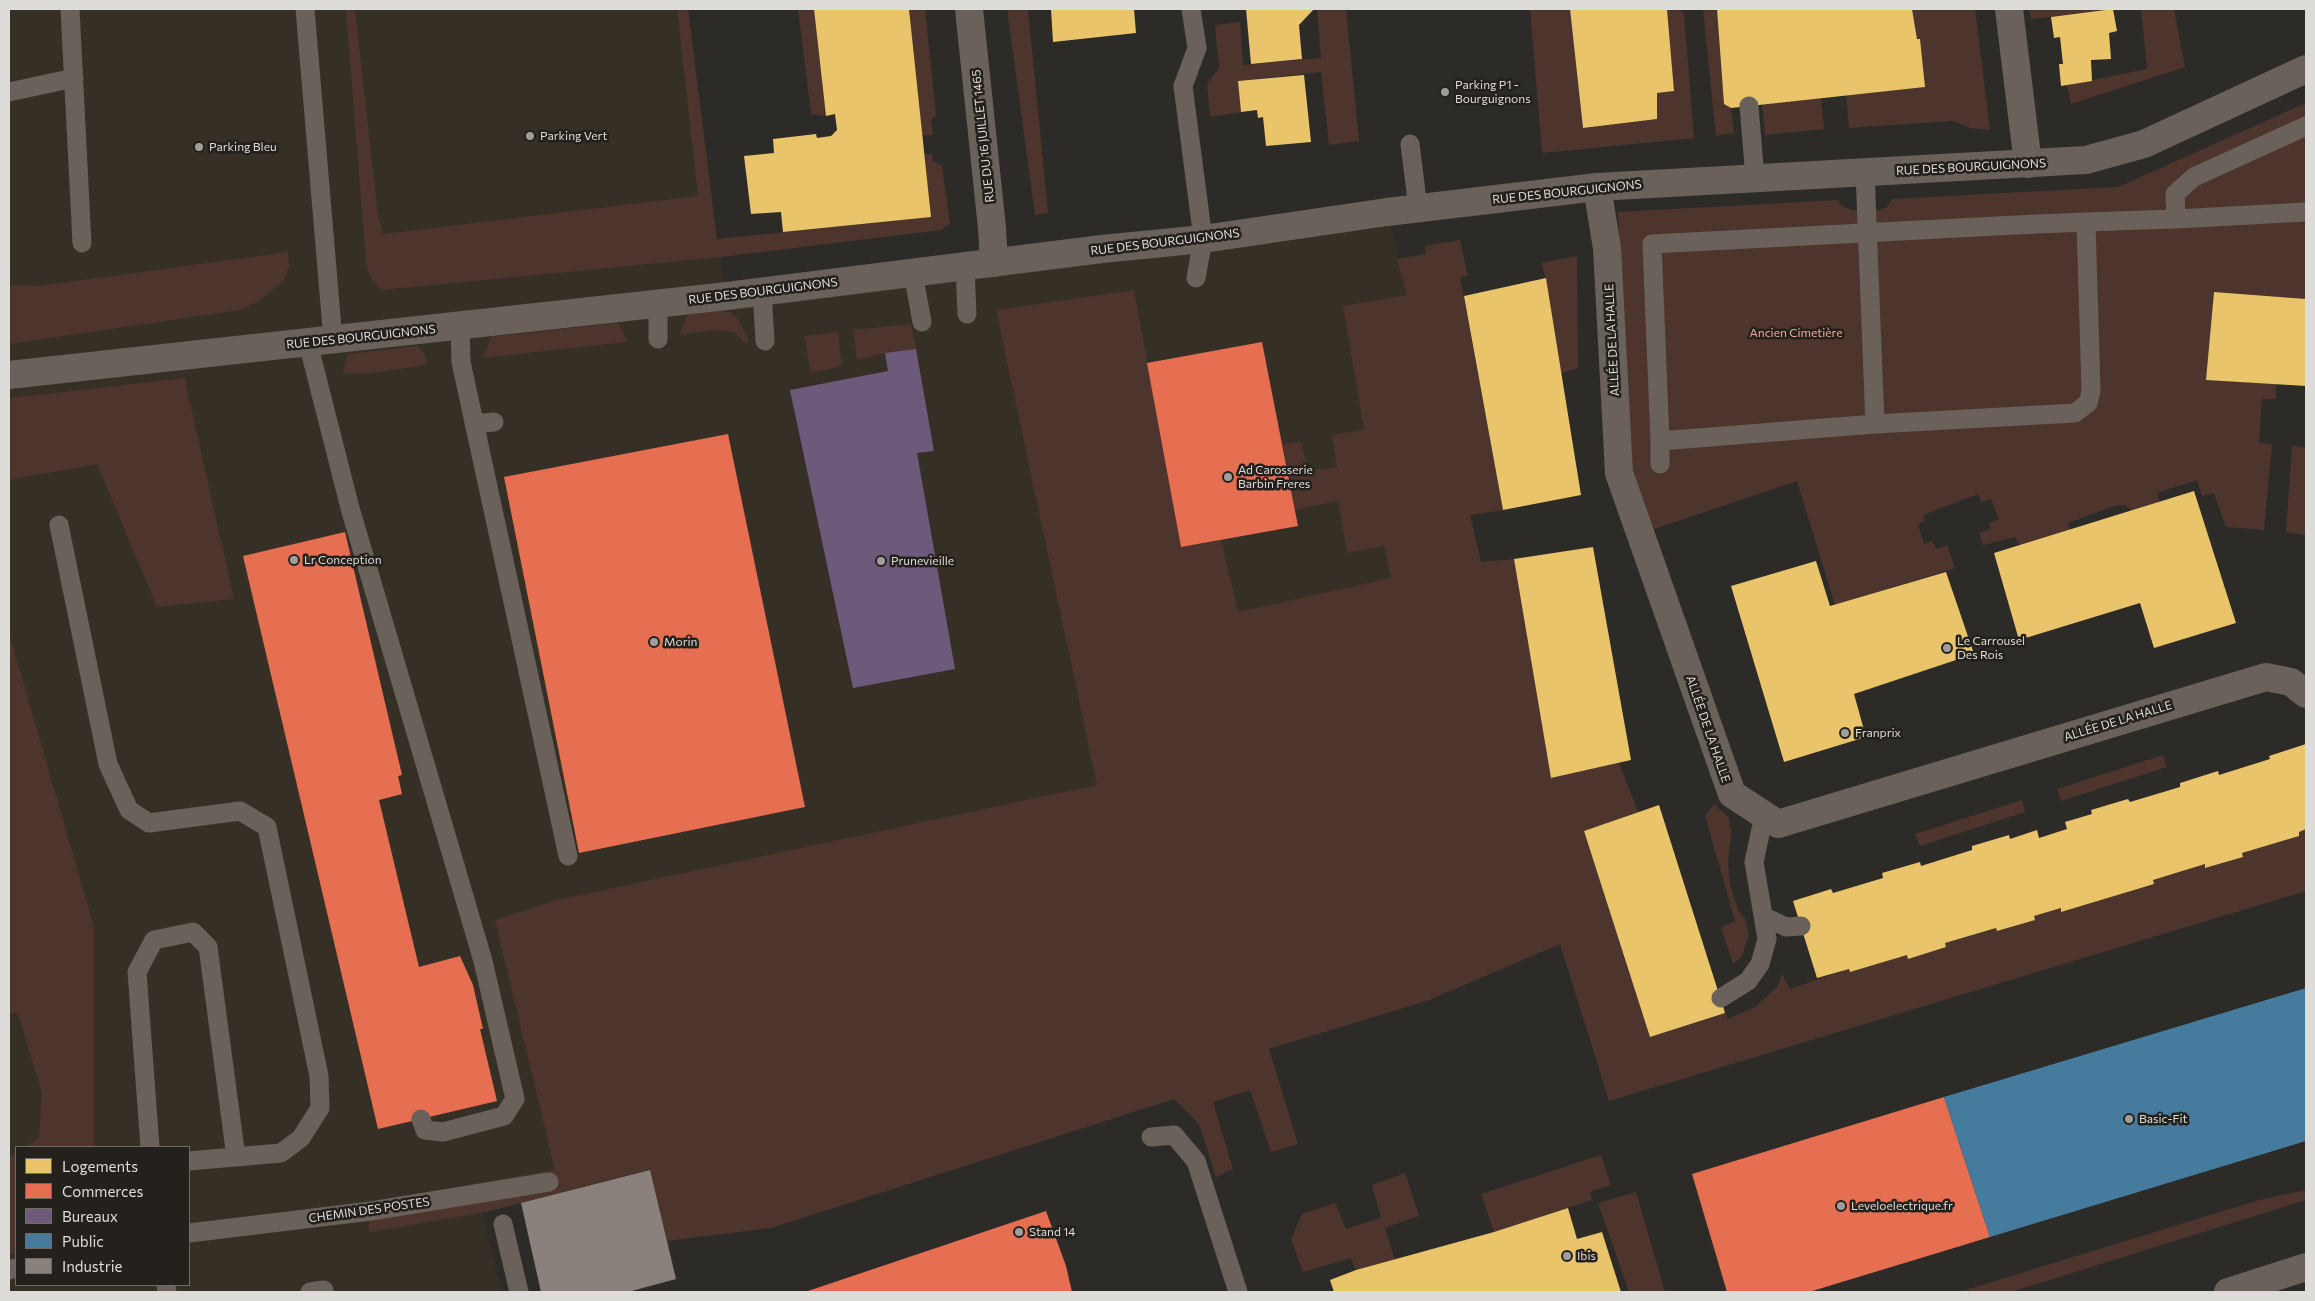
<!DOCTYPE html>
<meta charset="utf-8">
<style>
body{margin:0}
#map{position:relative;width:2315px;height:1301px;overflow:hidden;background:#2d2b28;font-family:Commissioner,sans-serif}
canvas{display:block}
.frame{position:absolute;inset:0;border:10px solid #dedcd9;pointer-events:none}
.legend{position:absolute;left:15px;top:1146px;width:175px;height:140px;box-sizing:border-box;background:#24211d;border:1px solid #6e6c68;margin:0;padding:6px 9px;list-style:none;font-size:15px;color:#dedcd9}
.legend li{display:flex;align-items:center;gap:10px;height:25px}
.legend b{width:25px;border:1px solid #6e6c68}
</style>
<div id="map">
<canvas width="2315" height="1301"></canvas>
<div class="frame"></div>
<ul class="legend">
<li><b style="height:14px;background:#e9c46a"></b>Logements</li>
<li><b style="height:14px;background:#e76f51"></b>Commerces</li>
<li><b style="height:14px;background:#6d597a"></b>Bureaux</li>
<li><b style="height:14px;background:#457b9d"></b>Public</li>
<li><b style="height:14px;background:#8a817c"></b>Industrie</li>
</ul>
</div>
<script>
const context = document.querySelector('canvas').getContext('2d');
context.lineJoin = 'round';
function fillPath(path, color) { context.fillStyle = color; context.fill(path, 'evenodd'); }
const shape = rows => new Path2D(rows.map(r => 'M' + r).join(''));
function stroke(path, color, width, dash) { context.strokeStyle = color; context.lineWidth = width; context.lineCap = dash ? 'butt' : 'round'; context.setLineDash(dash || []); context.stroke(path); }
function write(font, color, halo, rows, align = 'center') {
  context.font = font + ' Commissioner,sans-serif'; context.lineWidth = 5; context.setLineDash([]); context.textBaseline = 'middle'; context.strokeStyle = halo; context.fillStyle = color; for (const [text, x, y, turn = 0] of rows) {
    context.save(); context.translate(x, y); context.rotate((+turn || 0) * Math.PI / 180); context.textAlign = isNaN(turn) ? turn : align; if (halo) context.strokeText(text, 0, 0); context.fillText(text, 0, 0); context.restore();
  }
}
fillPath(shape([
 [9,9,688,9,714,221,727,295,1387,212,1407,295,1429,1000,1138,1089,1142,1108,771,1228,649,1170,482,1213,502,1292,9,1292],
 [16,1147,189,1147,189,1285,16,1285]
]), '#352f26');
fillPath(shape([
 [677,9,688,9,717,239,930,217,925,154,932,154,933,161,942,166,950,223,941,230,721,257,382,290,374,282,368,272,366,262,346,10,355,10,378,214,383,234,698,196],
 [798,9,814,9,826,116,811,114],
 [909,9,925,9,936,116,931,120,933,135,922,135],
 [1007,9,1028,9,1048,213,1035,215],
 [1317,9,1346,9,1359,141,1329,145,1321,72,1238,81,1241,112,1210,117,1207,83,1219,68,1215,25,1240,22,1243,65,1321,58],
 [1530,9,1570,9,1583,128,1657,119,1657,93,1674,91,1667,10,1679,9,1684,13,1694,138,1542,153],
 [1703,9,1717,9,1724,104,1731,108,1734,133,1716,136],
 [1912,9,1975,9,1990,130,1971,128,1952,121,1849,128,1846,95,1924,87,1920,39,1917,39],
 [2029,9,2113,9,2031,19],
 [2141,9,2174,9,2185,67,2071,104,2067,85,2147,69],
 [1821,98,1824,129,1765,135,1762,103],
 [2306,103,2306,299,2214,292,2206,380,2276,384,2276,399,2262,399,2259,443,2272,444,2264,530,2226,527,2214,493,2202,496,2197,480,2157,493,2160,502,2132,511,2125,505,2115,506,2068,523,2070,530,2020,545,2015,537,1983,545,1979,533,1991,529,1989,523,1999,519,1991,499,1981,502,1978,494,1923,515,1925,521,1918,524,1924,544,1932,541,1936,549,1947,545,1955,568,1835,605,1797,481,1651,530,1629,473,1618,212,1838,200,1842,206,1851,210,1879,210,1887,207,1892,199,2118,187],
 [1460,240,1468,276,1460,277,1503,510,1470,515,1481,562,1514,559,1551,778,1619,763,1638,812,1584,831,1650,1037,1725,1013,1728,1019,1755,1007,1777,987,1782,974,1790,989,1848,969,1850,972,1907,955,1909,958,1946,947,1945,943,1996,928,1997,931,2035,920,2034,916,2061,908,2061,911,2154,884,2153,880,2205,864,2206,868,2243,857,2242,853,2299,836,2299,832,2306,829,2306,891,1609,1101,1560,944,1429,1000,1269,1049,1298,1144,1271,1152,1250,1090,1213,1102,1233,1169,1216,1177,1199,1124,1174,1099,771,1228,667,1241,649,1170,482,1213,369,1232,369,1202,555,1170,495,920,557,900,1097,785,996,310,1134,290,1181,547,1221,540,1238,612,1391,578,1384,546,1347,553,1338,501,1295,510,1283,444,1301,442,1308,471,1337,467,1332,435,1364,430,1343,306,1407,295,1397,259,1426,254,1425,246],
 [288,252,289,267,283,281,259,301,240,310,9,344,9,285,39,286],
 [1577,256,1578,368,1561,373,1546,278,1541,263],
 [720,311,730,312,739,320,749,342,744,343,734,332,709,330,679,335,688,314],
 [618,323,628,342,483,358,491,337],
 [911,324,916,349,885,353,857,360,853,330],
 [838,332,842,366,811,373,804,336],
 [417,346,425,354,427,365,370,373,343,374,348,354],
 [186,378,187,389,234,599,157,607,97,464,9,480,9,398],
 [2292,446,2306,448,2306,535,2286,532],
 [9,633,94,927,94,1147,25,1147,39,1138,42,1093,18,1013,9,1013],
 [2163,755,2167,767,2061,801,2057,789],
 [2022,800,2025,812,1920,846,1915,834],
 [1714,804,1729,818,1731,835,1728,861,1730,884,1738,910,1745,919,1749,935,1742,956,1733,964,1721,927,1735,921,1705,816],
 [16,1153,16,1253,9,1255,9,1157],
 [1601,1155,1611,1185,1590,1192,1592,1200,1494,1232,1481,1194],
 [1405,1173,1419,1216,1385,1228,1395,1260,1356,1270,1351,1258,1303,1272,1291,1239,1302,1214,1335,1203,1346,1229,1381,1218,1372,1185],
 [2306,1190,2306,1200,2011,1292,1959,1292,2259,1200],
 [1636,1192,1665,1292,1629,1292,1598,1203]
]), '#4d352e');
fillPath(shape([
 [814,9,909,9,931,217,783,232,781,212,751,214,744,156,774,153,773,139,816,134,817,138,831,136,837,130,835,114,826,116],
 [1051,9,1134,9,1136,33,1053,42],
 [1246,9,1314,9,1299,25,1302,59,1251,64],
 [1570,9,1667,9,1674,91,1657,93,1657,119,1583,128],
 [1717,9,1912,9,1917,39,1920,39,1925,87,1731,108,1724,104],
 [2113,9,2117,31,2109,33,2111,59,2091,60,2092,81,2061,86,2059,64,2063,64,2060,37,2054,38,2051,17],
 [1304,75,1311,142,1266,146,1263,117,1258,118,1257,110,1241,112,1238,81],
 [1546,278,1581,495,1503,510,1464,296],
 [2214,292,2306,299,2306,386,2206,380],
 [2194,491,2236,623,2154,648,2140,603,2019,640,1994,553],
 [1593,547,1631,760,1551,778,1514,559],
 [1816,561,1830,606,1946,572,1974,654,1854,694,1866,737,1784,762,1731,586],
 [2306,744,2306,829,2299,832,2299,836,2242,853,2243,857,2205,868,2205,864,2153,880,2154,884,2061,912,2061,908,2034,916,2035,920,1997,931,1996,928,1945,943,1946,947,1908,959,1907,955,1850,972,1849,969,1817,978,1793,901,1831,889,1833,893,1883,878,1882,873,1920,862,1921,866,1972,850,1972,846,2009,835,2010,839,2037,830,2039,838,2067,829,2065,822,2092,814,2091,810,2128,799,2130,802,2180,787,2180,783,2218,771,2219,775,2270,759,2269,756],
 [1659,805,1725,1013,1650,1037,1584,831],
 [1568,1208,1577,1239,1602,1232,1621,1292,1334,1292,1330,1280,1356,1270,1494,1232]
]), '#e9c46a');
fillPath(shape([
 [1262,342,1298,526,1181,547,1147,363],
 [728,434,805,807,579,853,504,477],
 [345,532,402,775,398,776,402,794,379,800,419,967,460,956,473,985,483,1029,480,1029,497,1101,378,1129,243,556],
 [1944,1097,1990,1237,1809,1292,1727,1292,1692,1174],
 [1046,1211,1066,1266,1072,1292,805,1292]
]), '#e76f51');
fillPath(shape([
 [916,349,934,451,917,453,955,669,853,688,790,390,888,371,885,353]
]), '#6d597a');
fillPath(shape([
 [2306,988,2306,1141,1990,1237,1944,1097]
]), '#457b9d');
fillPath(shape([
 [650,1170,676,1279,628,1292,541,1292,521,1203]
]), '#8a817c');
stroke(shape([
 [70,9,82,243],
 [305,9,333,340],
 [1191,9,1197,48,1183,86,1203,239,1196,278],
 [9,92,74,78],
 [1749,106,1755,178],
 [1410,144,1418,208],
 [1865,172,1875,424],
 [2176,219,2175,194,2194,177,2306,126],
 [2086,222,2091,391,2088,403,2075,413,1875,424,1660,441,1652,244,2015,225,2086,222,2176,219,2306,212],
 [965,267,967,314],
 [913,273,922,322],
 [762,291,765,341],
 [460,326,461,362,568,856],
 [658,339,658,303],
 [308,343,350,508,483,961,515,1099,504,1116,443,1132,425,1130,421,1119],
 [474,424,494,422],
 [1660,441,1660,464],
 [59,525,108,764,129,810,149,823,240,811,267,827,319,1076,320,1108,301,1138,281,1153,189,1161],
 [1765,917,1786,927,1801,926],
 [1721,998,1748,981,1760,964,1767,939,1754,862,1764,815],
 [1151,1137,1174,1135,1196,1161,1238,1292],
 [150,1147,137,972,154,940,193,932,208,947,236,1157],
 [503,1224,519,1292],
 [189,1233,371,1211,549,1182],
 [9,1270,16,1268],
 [166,1285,167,1292],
 [310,1292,324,1290]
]), '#69615a', 19);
stroke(shape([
 [969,9,992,228,994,263],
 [2009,9,2028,164],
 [1597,187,1607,248,1619,473,1732,794,1778,824,2266,677,2291,682,2306,694]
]), '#69615a', 28);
stroke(shape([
 [9,375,727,296,1102,249,1203,239,1387,212,1597,187,2086,160,2144,144,2306,69]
]), '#69615a', 28);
stroke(shape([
 [2228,1292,2306,1267]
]), '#6a615a', 28);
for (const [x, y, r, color] of [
 [1445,92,5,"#a09e9b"],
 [530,136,5,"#a09e9b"],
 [199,147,5,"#a09e9b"],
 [1228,477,5,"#a09e9b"],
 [294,560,5,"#a09e9b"],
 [881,561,5,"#a09e9b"],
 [654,642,5,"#a09e9b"],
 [1947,648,5,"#a09e9b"],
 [1845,733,5,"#a09e9b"],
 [2129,1119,5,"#a09e9b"],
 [1841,1206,5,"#a09e9b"],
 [1019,1232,5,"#a09e9b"],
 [1567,1256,5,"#a09e9b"]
]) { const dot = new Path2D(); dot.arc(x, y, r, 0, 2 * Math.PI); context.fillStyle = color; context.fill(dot); stroke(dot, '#24211d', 2); }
write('12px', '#dedcd9', '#24211d', [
 ["Parking P1 -",1455,85],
 ["Bourguignons",1455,99],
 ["Parking Vert",540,136],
 ["Parking Bleu",209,147],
 ["Ad Carosserie",1238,470],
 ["Barbin Freres",1238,484],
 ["Lr Conception",304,560],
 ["Prunevieille",891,561],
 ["Le Carrousel",1957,641],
 ["Des Rois",1957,655],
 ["Morin",664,642],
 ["Franprix",1855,733],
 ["Basic-Fit",2139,1119],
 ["Leveloelectrique.fr",1851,1206],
 ["Stand 14",1029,1232],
 ["Ibis",1577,1256]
], 'left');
write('12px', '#dedcd9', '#24211d', [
 ["RUE DU 16 JUILLET 1465",983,136,-96],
 ["RUE DES BOURGUIGNONS",1971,167,-3],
 ["RUE DES BOURGUIGNONS",1567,192,-6],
 ["RUE DES BOURGUIGNONS",1165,242,-7],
 ["RUE DES BOURGUIGNONS",763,291,-7],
 ["RUE DES BOURGUIGNONS",361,337,-6],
 ["ALLÉE DE LA HALLE",1612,340,-93],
 ["ALLÉE DE LA HALLE",2118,721,-17],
 ["ALLÉE DE LA HALLE",1708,729,71],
 ["CHEMIN DES POSTES",369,1210,-8]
]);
write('12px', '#f2ad96', '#24211d', [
 ["Ancien Cimetière",1796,333]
]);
</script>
